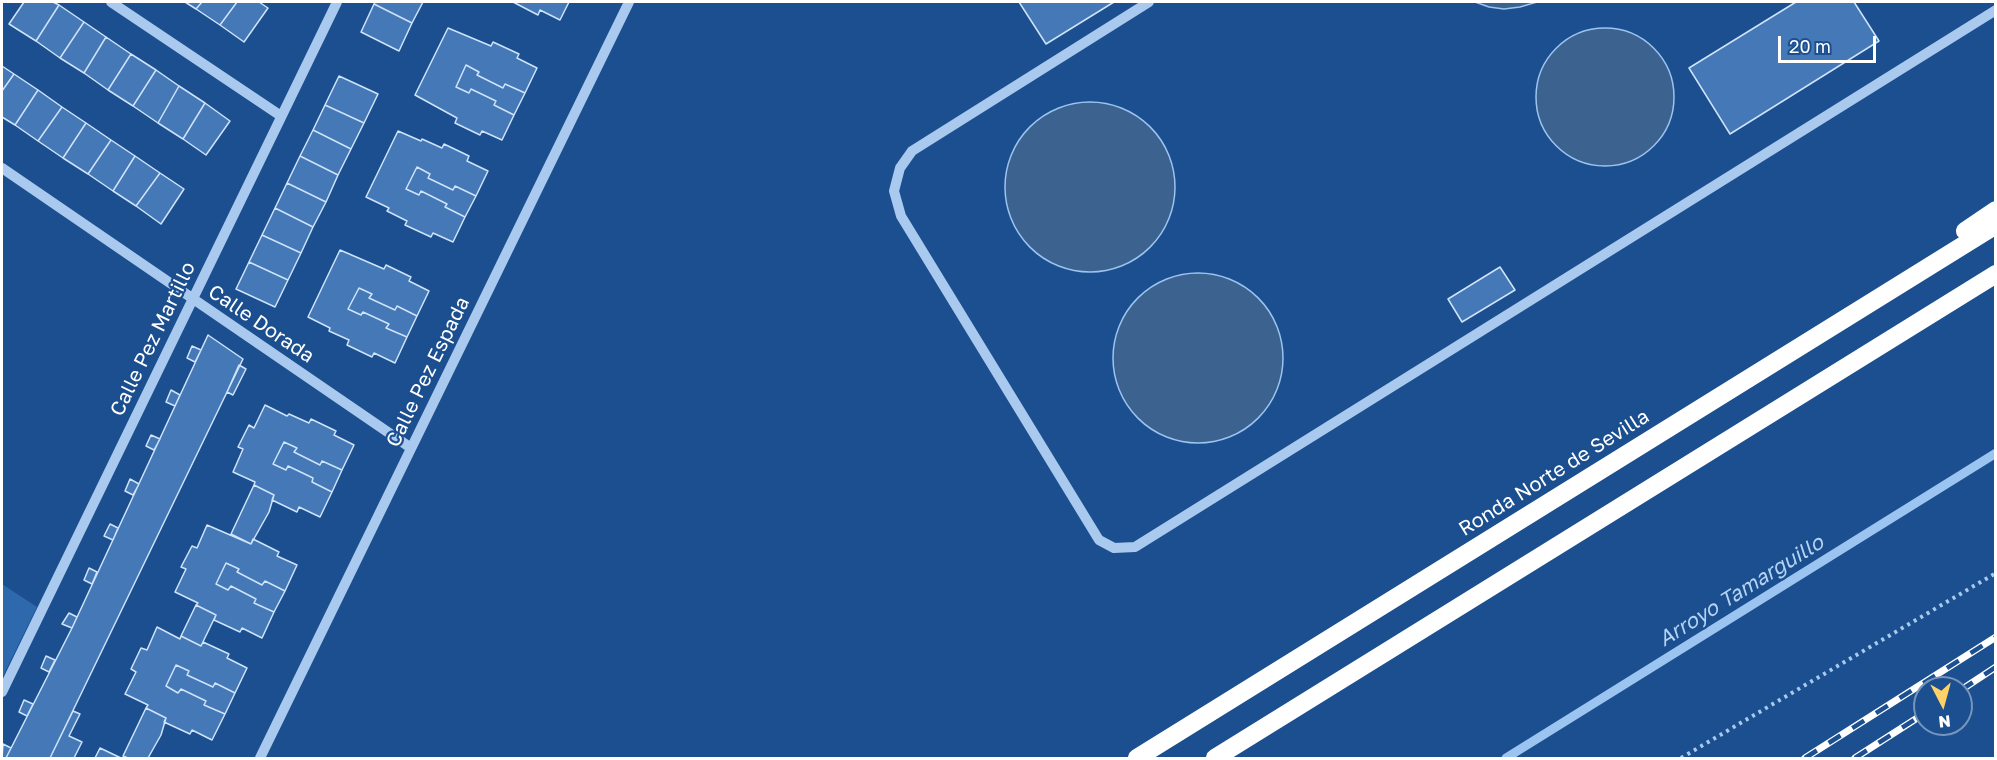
<!DOCTYPE html>
<style>
body{margin:0}
#map{position:relative;width:1997px;height:760px;overflow:hidden;background:#1b4f8f;font-family:"Golos Text",sans-serif}
canvas{display:block}
.frame{position:absolute;inset:0;border:3px solid #fff;pointer-events:none}
.north{position:absolute;left:1913px;top:676px;width:60px;height:60px;box-sizing:border-box;background:#1b4f8f;border:2px solid #7695bc;border-radius:50%;rotate:174deg;font-size:16px;font-weight:700;line-height:24px;text-align:center;color:#fff}
.north::after{content:'';display:block;margin:auto;width:21px;height:27px;background:#ffd166;clip-path:polygon(50% 0,100% 100%,50% 72%,0 100%)}
.scale{position:absolute;left:1778px;top:36px;width:98px;height:27px;box-sizing:border-box;border:3px solid #fff;border-top:0;padding-left:8px;font-size:18px;line-height:21px;white-space:nowrap;color:#fff;-webkit-text-stroke:4px #1b4f8f;paint-order:stroke}
</style>
<div id="map">
<canvas width="1997" height="760"></canvas>
<div class="frame"></div>
<div class="north">N</div>
<div class="scale">20 m</div>
</div>
<script>
const context = document.querySelector('canvas').getContext('2d');
context.lineJoin = 'round';
function fillPath(path, color) { context.fillStyle = color; context.fill(path, 'evenodd'); }
const shape = rows => new Path2D(rows.map(r => 'M' + r).join(''));
function stroke(path, color, width, dash) { context.strokeStyle = color; context.lineWidth = width; context.lineCap = dash ? 'butt' : 'round'; context.setLineDash(dash || []); context.stroke(path); }
function write(font, color, halo, rows, align = 'center') {
  context.font = font + ' "Golos Text",sans-serif'; context.lineWidth = 4.5; context.setLineDash([]); context.textBaseline = 'middle'; context.strokeStyle = halo; context.fillStyle = color; for (const [text, x, y, turn = 0] of rows) {
    context.save(); context.translate(x, y); context.rotate((+turn || 0) * Math.PI / 180); context.textAlign = isNaN(turn) ? turn : align; if (halo) context.strokeText(text, 0, 0); context.fillText(text, 0, 0); context.restore();
  }
}
fillPath(shape([
 [2,584,37,607,2,678]
]), '#2e69ad');
const water = shape([
 [1475,2,1537,2,1520,7,1504,9,1489,7,1475,2],
 '1536 97a69 69 0 1 1 138 0a69 69 0 1 1-138 0Z',
 '1005 187a85 85 0 1 1 170 0a85 85 0 1 1-170 0Z',
 '1113 358a85 85 0 1 1 170 0a85 85 0 1 1-170 0Z'
]);
fillPath(water, '#3c6290');
stroke(water, '#9cc4f0', 1.5);
stroke(shape([
 [1506,758,1996,453]
]), '#9cc4f0', 9);
const building = shape([
 [24,2,53,2,59,5,36,41,9,24,24,2],
 [185,2,202,2,196,9,185,2],
 [202,2,237,2,220,25,196,9,202,2],
 [237,2,259,2,268,8,244,42,220,25,237,2],
 [375,2,423,2,412,23,374,4,375,2],
 [513,2,569,2,560,20,540,10,538,15,513,2],
 [1019,2,1114,2,1046,44,1019,2],
 [1796,2,1854,2,1879,41,1730,134,1689,68,1796,2],
 [374,4,412,23,399,51,361,32,374,4],
 [59,5,84,22,60,58,36,41,59,5],
 [84,22,106,37,84,73,60,58,84,22],
 [448,28,491,46,493,42,519,54,517,58,537,68,525,93,505,84,503,88,477,75,479,72,466,65,456,87,469,93,471,89,496,101,494,105,514,115,502,140,482,131,480,135,455,123,457,118,415,95,448,28],
 [106,37,131,54,108,90,84,73,106,37],
 [131,54,156,70,133,106,108,90,131,54],
 [466,65,479,72,477,75,503,88,505,84,525,93,514,115,494,105,496,101,471,89,469,93,456,87,466,65],
 [2,66,14,74,2,91,2,66],
 [156,70,179,86,158,123,133,106,156,70],
 [14,74,38,90,15,125,2,117,2,91,14,74],
 [339,76,378,94,364,123,325,105,339,76],
 [179,86,205,103,183,139,158,123,179,86],
 [38,90,62,107,38,141,15,125,38,90],
 [205,103,230,121,206,155,183,139,205,103],
 [325,105,364,123,351,149,313,130,325,105],
 [62,107,86,123,63,158,38,141,62,107],
 [86,123,111,140,88,174,63,158,86,123],
 [313,130,351,149,338,175,300,156,313,130],
 [398,131,421,141,422,139,442,148,444,144,469,156,467,161,488,171,476,196,455,186,453,190,428,178,430,174,417,167,406,189,419,195,421,191,447,204,445,207,465,217,453,242,433,233,431,237,405,225,407,221,387,211,389,208,366,197,398,131],
 [111,140,135,156,113,191,88,174,111,140],
 [135,156,160,173,136,206,113,191,135,156],
 [300,156,338,175,326,202,287,183,300,156],
 [417,167,430,174,428,178,453,190,455,186,476,196,465,217,445,207,447,204,421,191,419,195,406,189,417,167],
 [160,173,184,189,161,224,136,206,160,173],
 [287,183,326,202,313,227,275,208,287,183],
 [275,208,313,227,301,253,262,235,275,208],
 [262,235,301,253,288,280,249,262,262,235],
 [340,250,384,269,386,265,411,277,409,281,429,291,417,316,397,306,395,310,369,298,372,294,359,288,348,309,361,315,363,312,389,324,386,328,407,337,395,363,374,353,372,357,347,345,349,340,329,331,330,328,308,317,340,250],
 [249,262,288,280,275,307,236,289,249,262],
 [1500,267,1515,290,1462,322,1448,299,1500,267],
 [359,288,372,294,369,298,395,310,397,306,417,316,407,337,386,328,389,324,363,312,361,315,348,309,359,288],
 [208,335,243,359,50,758,6,758,72,628,208,335],
 [192,346,201,350,195,362,187,358,192,346],
 [239,365,246,369,233,395,227,392,239,365],
 [171,390,180,395,175,406,166,402,171,390],
 [265,405,287,416,289,414,309,423,311,419,336,431,334,435,354,445,342,470,322,461,320,465,294,452,297,448,284,442,273,464,286,470,288,466,313,478,312,482,332,492,320,517,299,507,297,512,272,500,274,495,254,485,255,482,233,472,243,449,238,447,249,425,254,428,265,405],
 [151,435,160,439,154,450,146,446,151,435],
 [284,442,297,448,294,452,320,465,322,461,342,470,332,492,312,482,313,478,288,466,286,470,273,464,284,442],
 [130,479,139,484,133,495,125,491,130,479],
 [254,485,274,495,269,512,251,544,231,534,254,485],
 [110,524,118,528,113,540,104,536,110,524],
 [207,525,251,544,253,539,279,552,277,556,297,565,285,591,265,581,262,585,237,572,239,569,226,563,216,584,228,590,231,586,256,599,254,603,274,612,262,638,242,628,240,632,214,620,216,615,196,605,198,603,175,592,186,569,181,567,192,546,197,548,207,525],
 [226,563,239,569,237,572,262,585,265,581,285,591,274,612,254,603,256,599,231,586,228,590,216,584,226,563],
 [89,568,97,572,92,584,84,580,89,568],
 [196,605,216,615,201,646,181,636,196,605],
 [69,613,77,617,72,628,62,624,69,613],
 [157,627,180,639,181,636,201,646,203,642,229,654,227,658,247,668,235,693,215,683,213,687,187,675,189,671,176,665,166,686,178,693,181,689,206,701,204,705,225,714,212,740,192,730,190,734,164,722,166,718,146,708,148,705,125,694,136,672,131,669,141,648,147,650,157,627],
 [46,656,55,660,49,672,41,668,46,656],
 [176,665,189,671,187,675,213,687,215,683,235,693,225,714,204,705,206,701,181,689,178,693,166,686,176,665],
 [24,700,33,704,27,716,19,712,24,700],
 [146,708,166,718,161,735,148,758,128,758,123,756,146,708],
 [73,711,80,714,69,736,82,742,74,758,50,758,73,711],
 [3,744,11,748,6,758,2,758,3,744],
 [100,748,121,758,95,758,100,748]
]);
fillPath(building, '#4478b7');
stroke(building, '#cfe3fa', 1.5);
stroke(shape([
 [1681,758,1996,573]
]), '#a9c9ee', 4, [3, 4.5]);
stroke(shape([
 [111,2,281,116],
 [1149,2,912,151,900,168,894,191,901,216,1099,540,1114,548,1135,547,1996,10],
 [2,168,411,448],
 [2,692,337,2],
 [260,758,629,2]
]), '#a9c9ee', 10);
stroke(shape([
 [1965,231,1996,210],
 [1137,758,1996,225],
 [1215,758,1996,274]
]), '#fff', 18);
const rail = shape([
 [1961,690,1996,667],
 [1805,758,1996,637],
 [1855,758,1925,713]
]);
stroke(rail, '#fff', 7);
stroke(rail, '#1b4f8f', 4.5, [14]);
write('20px', '#fff', '#1b4f8f', [
 ["Calle Dorada",261,324,34],
 ["Calle Pez Martillo",153,339,-64],
 ["Calle Pez Espada",428,372,-64],
 ["Ronda Norte de Sevilla",1554,473,-32]
]);
write('italic 21px', '#b5d3f5', '#1b4f8f', [
 ["Arroyo Tamarguillo",1741,591,-32]
]);
</script>
